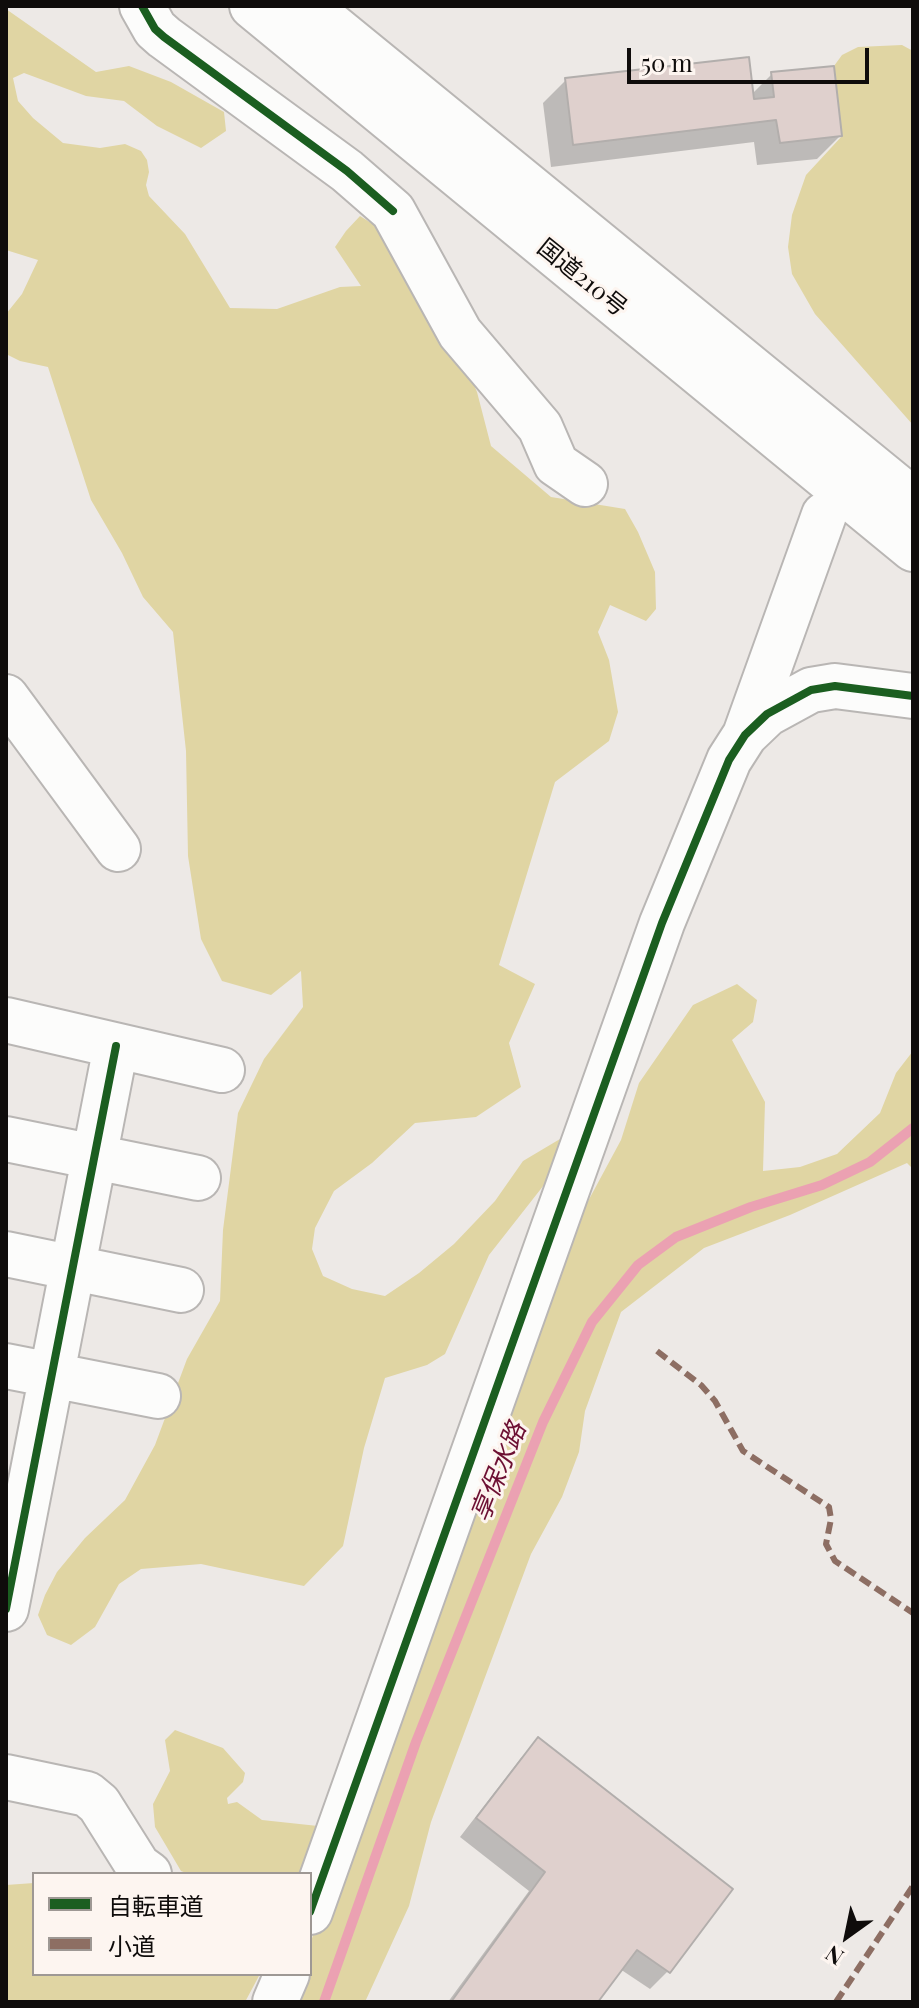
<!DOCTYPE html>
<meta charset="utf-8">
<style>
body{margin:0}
#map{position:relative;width:919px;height:2008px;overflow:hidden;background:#ede9e6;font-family:"Playfair Display","Noto Sans JP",serif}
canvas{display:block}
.frame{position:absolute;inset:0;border:8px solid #0f0c0b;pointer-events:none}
.legend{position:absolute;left:32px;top:1872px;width:280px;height:104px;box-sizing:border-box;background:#fdf5f0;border:2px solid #9e9894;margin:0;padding:10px 14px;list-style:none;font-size:24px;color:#0f0c0b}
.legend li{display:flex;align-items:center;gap:16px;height:40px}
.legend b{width:40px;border:2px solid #9e9894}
.north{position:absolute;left:807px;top:1896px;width:80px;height:80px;-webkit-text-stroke:6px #fdf5f0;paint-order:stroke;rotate:213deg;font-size:22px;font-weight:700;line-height:32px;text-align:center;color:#0f0c0b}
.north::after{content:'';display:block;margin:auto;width:28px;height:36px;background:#0f0c0b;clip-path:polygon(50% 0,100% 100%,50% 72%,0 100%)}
.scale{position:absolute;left:627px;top:48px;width:242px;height:36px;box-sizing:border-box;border:4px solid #0f0c0b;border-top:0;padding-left:10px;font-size:24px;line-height:28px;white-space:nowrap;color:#0f0c0b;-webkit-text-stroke:6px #fdf5f0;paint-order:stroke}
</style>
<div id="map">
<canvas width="919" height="2008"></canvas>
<div class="frame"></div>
<ul class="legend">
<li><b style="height:10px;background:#1b5e20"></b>自転車道</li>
<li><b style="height:10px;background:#8d6e63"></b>小道</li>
</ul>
<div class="north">N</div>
<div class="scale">50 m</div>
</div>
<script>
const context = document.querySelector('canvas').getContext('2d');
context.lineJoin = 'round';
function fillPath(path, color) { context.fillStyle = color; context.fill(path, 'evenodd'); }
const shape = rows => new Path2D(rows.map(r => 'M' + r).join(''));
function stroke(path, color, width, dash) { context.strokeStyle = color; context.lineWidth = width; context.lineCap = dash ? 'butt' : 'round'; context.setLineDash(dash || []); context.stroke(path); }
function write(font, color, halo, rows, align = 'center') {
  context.font = font + ' "Playfair Display","Noto Sans JP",serif'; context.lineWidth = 6; context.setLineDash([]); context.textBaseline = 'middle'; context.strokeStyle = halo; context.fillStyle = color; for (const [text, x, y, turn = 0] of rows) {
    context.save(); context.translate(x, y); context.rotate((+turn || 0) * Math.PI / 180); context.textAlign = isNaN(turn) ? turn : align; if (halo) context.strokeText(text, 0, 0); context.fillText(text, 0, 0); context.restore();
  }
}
fillPath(shape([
 [6,9,96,72,129,66,171,82,224,112,226,131,201,148,157,126,124,101,86,96,24,73,13,78,18,101,33,118,63,143,100,148,125,144,141,151,147,160,149,172,146,185,149,196,185,234,230,308,277,309,340,287,361,286,335,247,346,231,360,216,384,231,453,336,477,392,491,446,551,497,625,509,638,532,655,572,656,609,646,621,610,605,598,632,609,660,618,712,609,741,555,782,499,965,535,984,509,1043,521,1087,476,1117,415,1123,372,1163,334,1191,315,1228,312,1249,323,1276,352,1289,385,1296,419,1273,454,1244,495,1201,523,1161,560,1139,551,1176,489,1255,445,1354,427,1365,385,1378,364,1448,343,1546,304,1586,201,1564,141,1569,119,1584,95,1627,71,1645,47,1635,38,1615,45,1595,57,1572,85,1538,125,1500,155,1445,187,1359,220,1301,223,1230,238,1113,264,1059,303,1007,301,971,271,995,222,981,201,939,188,856,186,751,173,632,143,597,122,553,91,500,48,367,20,361,6,354,6,314,22,294,38,260,6,250],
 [902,45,913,51,913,425,815,314,792,274,788,247,792,215,806,175,842,136,834,66,842,55,858,47],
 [737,984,757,1000,753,1022,732,1040,765,1102,763,1171,800,1167,837,1154,880,1113,896,1073,913,1051,913,1169,907,1163,790,1215,704,1248,621,1312,585,1411,579,1452,562,1497,531,1554,431,1822,409,1906,365,2002,290,2002,299,1974,310,1974,310,1944,545,1281,621,1140,639,1083,693,1005],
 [175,1730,223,1748,245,1773,243,1782,227,1798,228,1804,237,1802,262,1820,318,1826,304,1874,189,1874,181,1871,155,1827,153,1804,170,1771,165,1740],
 [34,1883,34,1974,260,1974,245,2002,6,2002,6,1885]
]), '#e0d5a3');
fillPath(shape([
 [772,74,840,136,817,159,757,165,754,142,551,167,543,103,566,80,751,95],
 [539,1740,668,1971,650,1989,620,1969,596,2002,448,2002,529,1891,460,1837,521,1758]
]), '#0003');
stroke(shape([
 [324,2002,416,1742,543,1422,592,1322,638,1265,676,1237,751,1207,822,1185,870,1162,913,1128]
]), '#eba1b2', 10);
const building = shape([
 [749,57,754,99,774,97,771,72,834,66,842,136,780,143,776,120,573,145,565,78,749,57],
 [538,1737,733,1889,670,1973,637,1950,598,2002,451,2002,545,1872,476,1818,538,1737]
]);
fillPath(building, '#dfd0cd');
stroke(building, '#b2aeac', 2);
const minor = shape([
 [142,6,155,29,164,37,347,171,393,211,460,333,540,427,556,464,585,484],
 [6,697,118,849],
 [745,735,824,515],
 [6,1020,222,1070],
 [6,1139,198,1178],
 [6,1254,181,1290],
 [6,1366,158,1396],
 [6,1609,116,1046],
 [6,1777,87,1794,99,1804,138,1866,149,1874],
 [310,1912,662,923,729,760,745,735,767,714,811,690,835,686,913,696],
 [275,2002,287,1974]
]);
const highway = shape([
 [252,6,913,549],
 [308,6,913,500]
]);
stroke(minor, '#b9b6b4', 48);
stroke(highway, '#b9b6b4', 48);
stroke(minor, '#fcfcfb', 44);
stroke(highway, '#fcfcfb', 44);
stroke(shape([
 [657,1351,701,1385,715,1401,743,1451,829,1507,831,1519,826,1544,835,1561,913,1613],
 [836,2002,913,1886]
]), '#8d6e63', 6, [12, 6]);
stroke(shape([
 [142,6,155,29,164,37,347,171,393,211],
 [6,1609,116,1046],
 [310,1912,662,923,729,760,745,735,767,714,811,690,835,686,913,696]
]), '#1b5e20', 8);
write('24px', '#0f0c0b', '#fdf5f0', [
 ["国道210号",582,278,39]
]);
write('italic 26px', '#6d1033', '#fdf5f0', [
 ["享保水路",499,1472,-68]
]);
</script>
